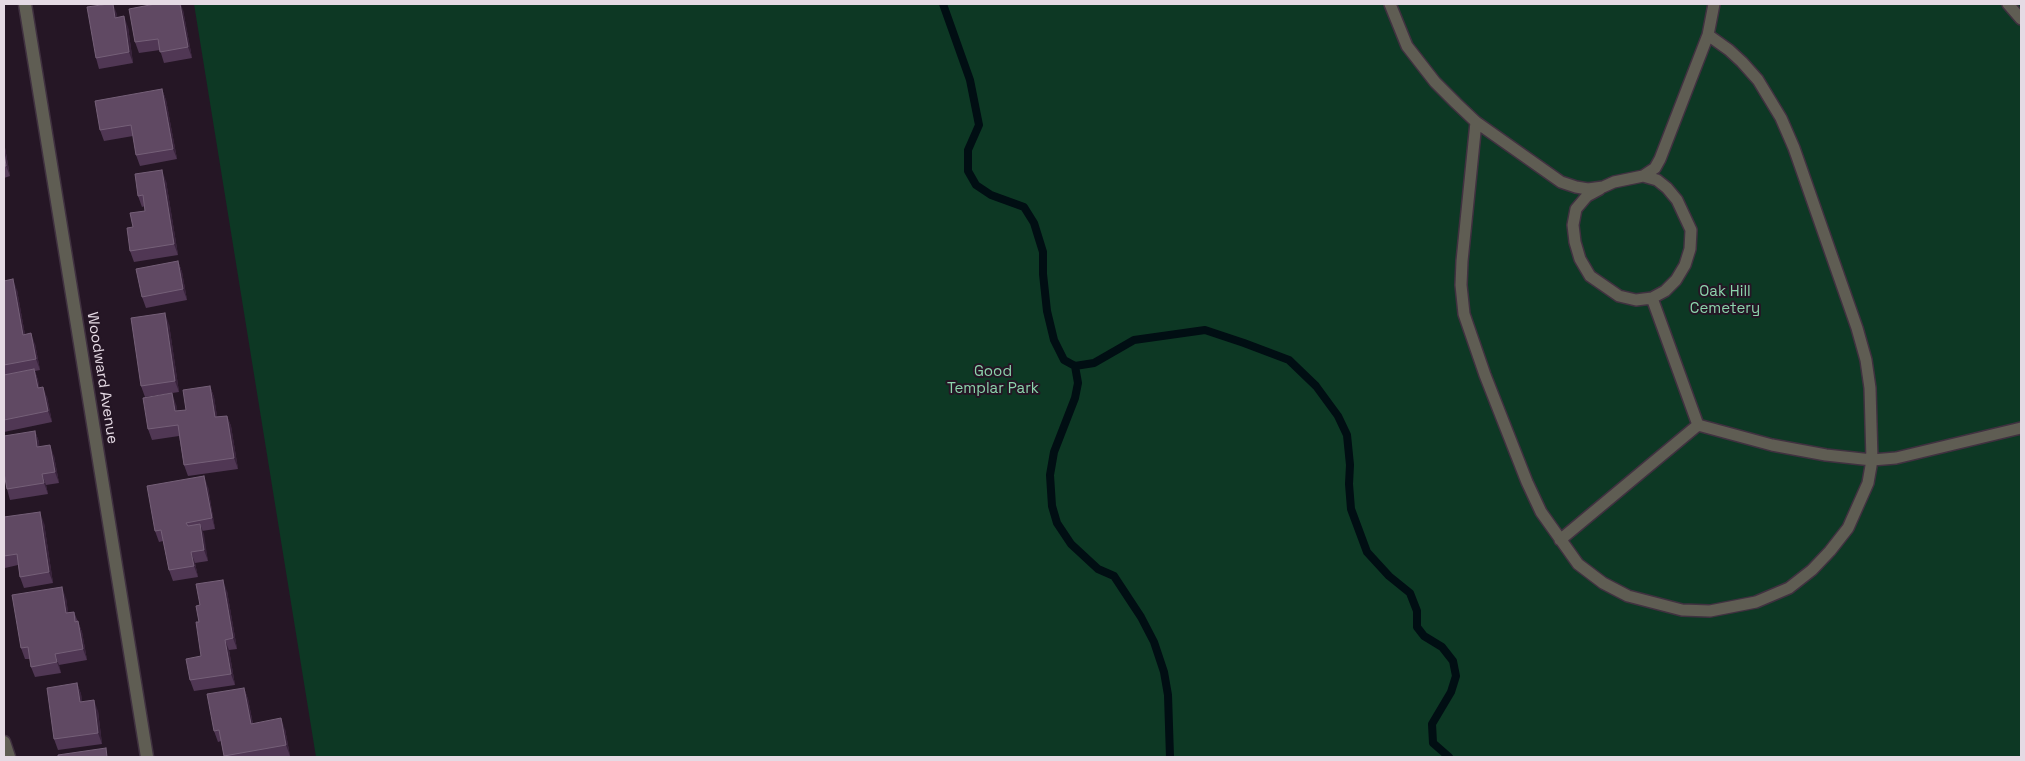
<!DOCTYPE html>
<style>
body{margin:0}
#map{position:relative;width:2025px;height:761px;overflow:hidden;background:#251625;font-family:"Space Grotesk",sans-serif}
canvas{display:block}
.frame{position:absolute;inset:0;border:5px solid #e5dae4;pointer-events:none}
</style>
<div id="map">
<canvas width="2025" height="761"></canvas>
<div class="frame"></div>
</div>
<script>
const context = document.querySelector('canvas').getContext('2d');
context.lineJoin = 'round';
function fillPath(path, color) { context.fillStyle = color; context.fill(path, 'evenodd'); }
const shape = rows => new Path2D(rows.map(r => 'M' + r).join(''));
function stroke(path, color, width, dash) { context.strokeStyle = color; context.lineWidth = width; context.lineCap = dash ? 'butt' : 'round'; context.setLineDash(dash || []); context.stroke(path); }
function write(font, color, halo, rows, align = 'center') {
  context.font = font + ' "Space Grotesk",sans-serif'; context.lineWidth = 4; context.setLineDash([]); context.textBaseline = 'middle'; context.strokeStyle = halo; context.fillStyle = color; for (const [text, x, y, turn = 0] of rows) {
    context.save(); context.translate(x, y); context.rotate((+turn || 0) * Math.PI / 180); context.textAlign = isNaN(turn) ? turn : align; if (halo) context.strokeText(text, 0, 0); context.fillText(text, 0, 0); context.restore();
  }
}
fillPath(shape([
 [194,4,2021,4,2021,757,316,757]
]), '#0d3824');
stroke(shape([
 [943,4,970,80,979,125,968,150,968,171,976,185,991,195,1024,207,1034,223,1043,252,1043,274,1047,311,1054,340,1064,360,1075,366,1094,363,1134,340,1205,330,1244,343,1289,360,1316,386,1338,416,1347,435,1350,465,1349,484,1351,509,1367,552,1389,576,1410,593,1417,611,1417,627,1424,636,1442,647,1453,661,1456,676,1451,692,1432,724,1433,743,1449,757],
 [1075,366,1078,383,1075,398,1054,452,1050,475,1052,506,1057,523,1071,544,1098,569,1114,576,1141,617,1154,642,1164,672,1168,695,1170,757]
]), '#010e13', 8);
const lane = shape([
 [1390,4,1407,46,1435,82,1456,103,1476,122,1561,182,1576,187,1588,189,1603,187,1614,182,1643,176,1655,168,1660,159,1708,35,1714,4],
 [2008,4,2021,19],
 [1476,122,1462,261,1461,285,1464,314,1485,375,1527,482,1541,512,1578,564,1603,583,1628,596,1682,610,1710,611,1756,602,1789,588,1812,570,1830,551,1848,528,1868,483,1872,460,1870,388,1866,360,1857,328,1794,148,1781,118,1758,80,1742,62,1729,50,1708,35],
 [1600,189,1587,196,1576,209,1573,225,1575,242,1580,259,1590,276,1619,296,1636,300,1652,298,1665,291,1676,280,1685,265,1690,249,1691,230,1677,200,1667,188,1657,180,1643,176],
 [1698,425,1772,445,1826,455,1872,460,1896,458,2021,428],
 [1560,540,1698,425,1652,298]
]);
const street = shape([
 [25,4,147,757],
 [4,742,9,757]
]);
stroke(lane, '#403140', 14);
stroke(street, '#403140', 15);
stroke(lane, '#5f5d53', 11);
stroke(street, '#5f5d53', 12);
fillPath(shape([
 [183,10,192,58,164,63,160,50,139,53,135,42],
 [117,14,117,18,128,27,133,63,99,69,96,58],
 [162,89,166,100,177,159,140,166,136,155,133,136,104,141,100,130],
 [4,142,10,176,4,178],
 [166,181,178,255,134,262,130,251,133,227,145,211,145,206,142,207,138,196],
 [178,261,182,272,187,300,146,308,142,297],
 [4,281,17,290,25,335,35,344,40,370,35,371,38,380,39,387,47,397,52,422,4,432],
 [169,324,179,392,145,397,141,386],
 [210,386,214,397,217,417,227,416,231,426,238,469,188,476,184,465,179,436,152,440,148,429,176,404,177,411,186,410],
 [35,431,39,442,39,447,54,456,59,483,46,485,48,494,10,500,7,489],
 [208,487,215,529,202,531,208,561,195,563,198,577,173,581,169,570,163,541,159,542,155,531],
 [4,517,44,523,53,583,24,588,20,577,18,565,5,568,4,565],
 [227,591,237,649,229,650,235,685,194,691,190,680,201,656,199,622,200,605],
 [66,598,68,613,74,612,82,632,87,660,59,665,61,673,35,677,31,667,30,659,25,659,21,648],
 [77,683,81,694,82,702,98,711,102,744,58,750,54,739],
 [244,688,248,699,253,724,285,729,290,756,282,757,224,757,221,741,218,742,214,731]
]), '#503754');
fillPath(shape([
 [113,4,117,14,119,29,115,18],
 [180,4,181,4,183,10,192,58,188,47],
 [124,16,128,27,133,63,129,52],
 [162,89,166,100,177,159,173,149],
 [4,142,10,176,6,166,4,152],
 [162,170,166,181,178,255,174,244],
 [178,261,182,272,187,300,183,289],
 [13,279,17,290,27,346,23,335],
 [165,313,169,324,179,392,175,381],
 [31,333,35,344,40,370,36,359],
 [34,369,38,380,42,399,38,388],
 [210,386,214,397,219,428,215,417],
 [43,387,47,397,52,422,48,411],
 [172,393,176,404,179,422,175,411],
 [227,416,231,426,238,469,234,458],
 [35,431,39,442,41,458,37,447],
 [50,445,54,456,59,483,55,472],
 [42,474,46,485,48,494,44,483],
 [204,476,208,487,215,529,212,518],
 [40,512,44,523,53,583,49,572],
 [200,524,204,534,208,561,204,550],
 [191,552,195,563,198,577,194,566],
 [223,580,227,591,237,649,233,638],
 [62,587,66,598,70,624,66,613],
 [78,621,82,632,87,660,83,649],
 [225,640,229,650,235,685,231,674],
 [55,654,59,665,61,673,57,662],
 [77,683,81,694,84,713,80,702],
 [244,688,248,699,255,735,251,724],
 [94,700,98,711,102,744,98,733],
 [281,718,285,729,290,756,286,745]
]), '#38233b');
const building = shape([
 [108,4,113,4,115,18,124,16,129,52,96,58,87,7,108,4],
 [155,4,180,4,188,47,160,52,158,39,135,42,129,9,155,4],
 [162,89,173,149,136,155,131,125,100,130,95,101,162,89],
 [4,152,6,166,4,166,4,152],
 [162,170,174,244,130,251,127,228,133,227,130,213,145,211,143,195,138,196,135,174,162,170],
 [178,261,183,289,142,297,136,269,178,261],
 [13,279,23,335,31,333,36,359,4,365,4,281,13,279],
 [165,313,175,381,141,386,131,318,165,313],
 [34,369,38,388,43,387,48,411,4,420,4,375,34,369],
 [210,386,215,417,227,416,234,458,184,465,178,425,148,429,143,398,172,393,175,411,186,410,183,390,210,386],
 [35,431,37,447,50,445,55,472,42,474,44,483,7,489,4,473,4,436,35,431],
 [204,476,212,518,186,523,188,526,200,524,204,550,191,552,194,566,169,570,161,530,155,531,147,486,204,476],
 [40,512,49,572,20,577,17,554,4,556,4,517,40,512],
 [223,580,233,638,225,640,231,674,190,680,186,659,201,656,196,622,199,622,196,606,200,605,196,584,223,580],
 [62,587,66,613,74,612,75,622,78,621,83,649,55,654,57,662,31,667,28,647,21,648,12,595,62,587],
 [77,683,80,702,94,700,98,733,54,739,47,688,77,683],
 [244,688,251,724,281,718,286,745,224,756,219,730,214,731,207,694,244,688],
 [106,748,107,757,58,757,58,755,106,748]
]);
fillPath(building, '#604963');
stroke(building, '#756078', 1);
write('15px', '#8cd4ac', '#251625', [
 ["Oak Hill",1725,292],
 ["Cemetery",1725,309],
 ["Good",993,372],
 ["Templar Park",993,389]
]);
write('15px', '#e5dae4', '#251625', [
 ["Woodward Avenue",102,378,81]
]);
</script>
